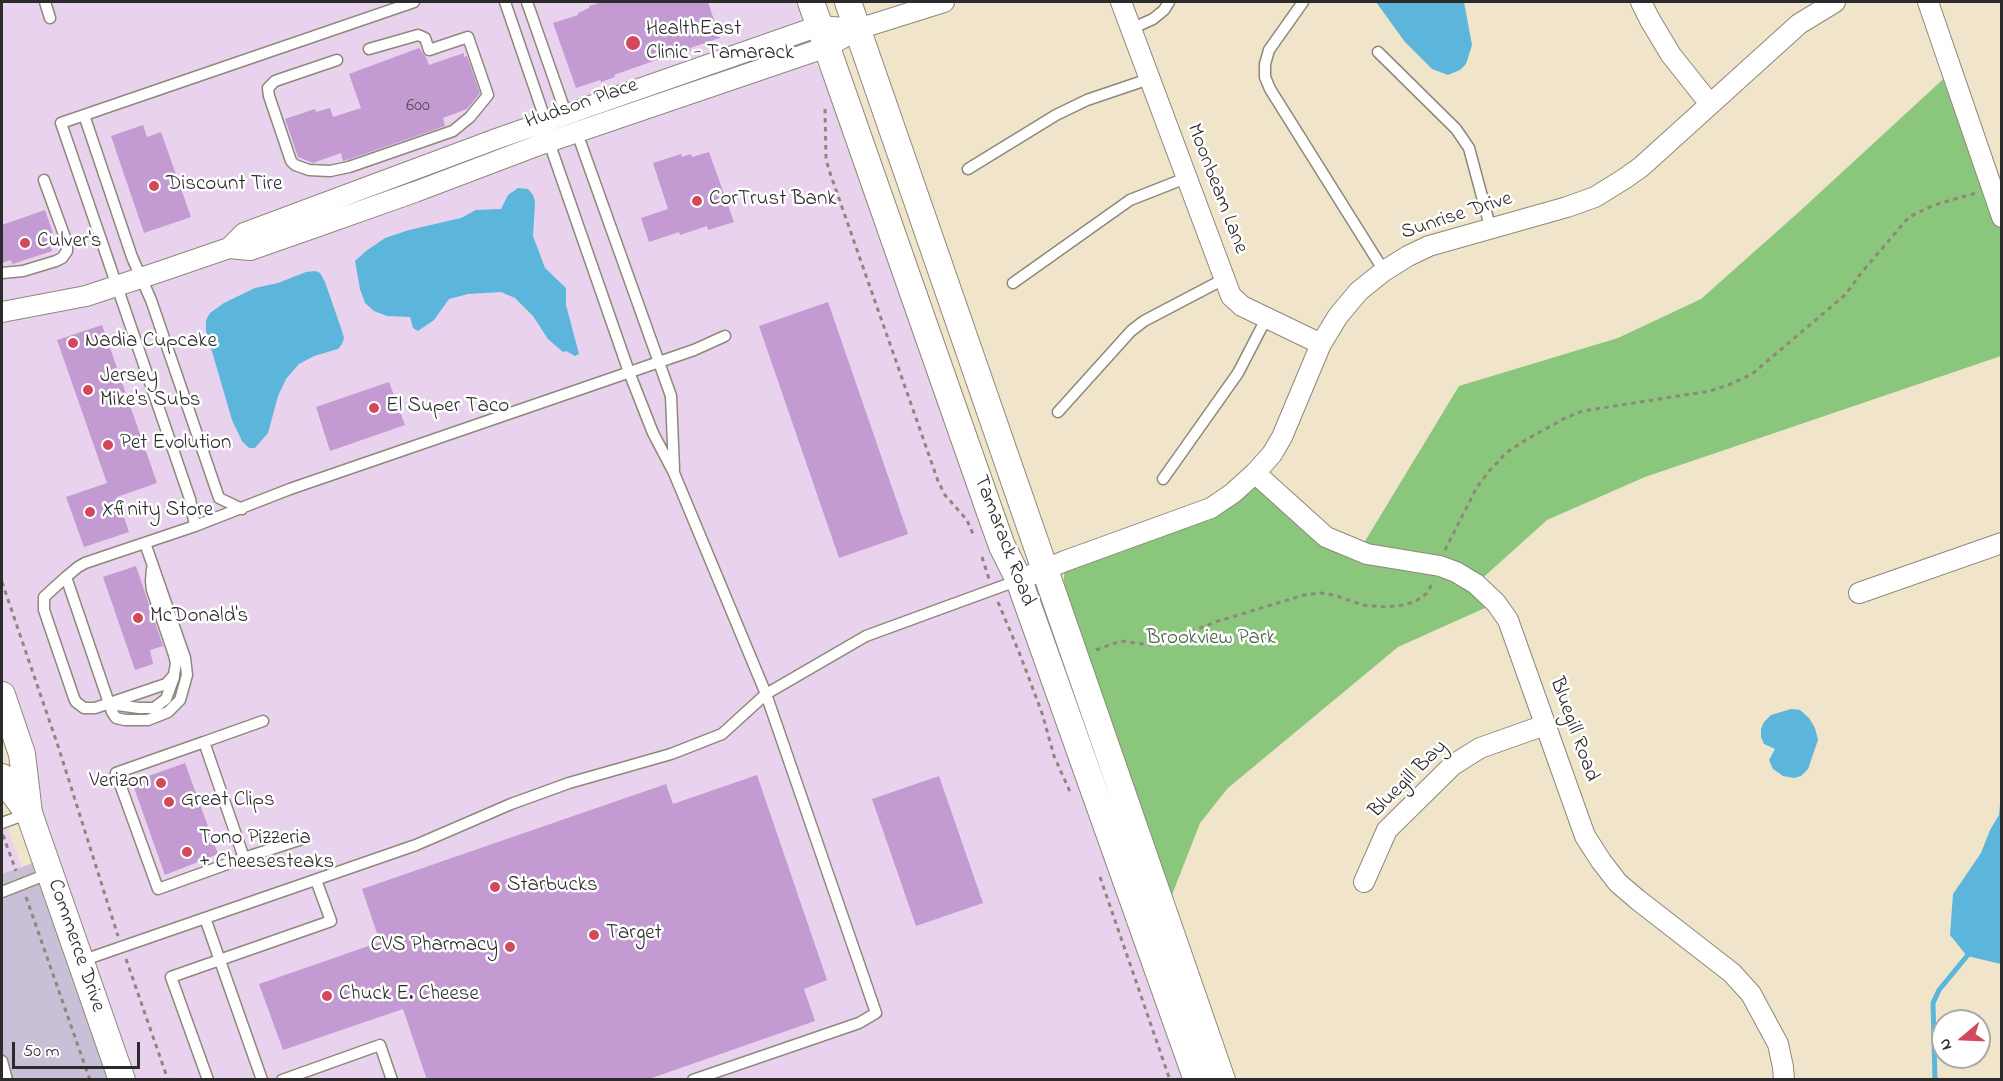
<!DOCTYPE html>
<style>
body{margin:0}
#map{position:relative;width:2003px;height:1081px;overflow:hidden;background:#f0e5ca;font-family:"Indie Flower",sans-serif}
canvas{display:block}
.frame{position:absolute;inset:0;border:3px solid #2b2b2b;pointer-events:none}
.north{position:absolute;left:1931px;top:1009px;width:60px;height:60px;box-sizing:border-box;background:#fff;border:2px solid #aaa;border-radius:50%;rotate:251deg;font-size:16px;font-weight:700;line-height:24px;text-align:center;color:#2b2b2b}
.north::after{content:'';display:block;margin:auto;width:21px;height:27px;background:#d1495b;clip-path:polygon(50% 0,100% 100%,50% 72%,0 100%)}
.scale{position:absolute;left:12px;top:1042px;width:128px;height:27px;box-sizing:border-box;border:3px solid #2b2b2b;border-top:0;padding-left:8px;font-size:18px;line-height:21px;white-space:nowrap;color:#2b2b2b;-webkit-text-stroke:4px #fff;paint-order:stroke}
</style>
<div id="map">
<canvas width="2003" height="1081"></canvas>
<div class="frame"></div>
<div class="north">N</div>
<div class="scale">50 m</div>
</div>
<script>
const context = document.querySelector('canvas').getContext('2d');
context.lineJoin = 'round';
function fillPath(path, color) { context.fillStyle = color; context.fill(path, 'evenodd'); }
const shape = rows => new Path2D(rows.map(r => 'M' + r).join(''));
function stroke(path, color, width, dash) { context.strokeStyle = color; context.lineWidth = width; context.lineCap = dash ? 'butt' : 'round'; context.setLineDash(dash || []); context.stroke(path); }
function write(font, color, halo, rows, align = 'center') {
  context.font = font + ' "Indie Flower",sans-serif'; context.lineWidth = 5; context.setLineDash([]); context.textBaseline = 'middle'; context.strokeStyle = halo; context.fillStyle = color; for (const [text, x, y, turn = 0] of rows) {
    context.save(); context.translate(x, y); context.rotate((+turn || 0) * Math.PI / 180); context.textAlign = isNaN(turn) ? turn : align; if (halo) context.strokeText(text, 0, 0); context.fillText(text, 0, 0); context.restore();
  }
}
fillPath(shape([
 [2,2,798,2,802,32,229,247,809,53,829,86,1022,608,1185,1079,122,1079,2,695],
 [2,814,22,867,2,874]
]), '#e8d2ee');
fillPath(shape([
 [44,859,122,1079,2,1079,2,874]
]), '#c9bfd7');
fillPath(shape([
 [1952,71,2001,217,2001,356,1645,477,1547,520,1476,584,1496,603,1398,647,1228,788,1200,823,1170,900,1063,592,1065,561,1188,517,1255,473,1359,551,1459,386,1618,338,1701,299,1800,211]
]), '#8ac67c');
fillPath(shape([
 [1376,2,1464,2,1472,45,1466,64,1460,70,1448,75,1432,69,1405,42],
 [518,188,528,189,533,195,535,202,533,236,545,268,566,288,566,305,579,354,575,356,566,351,563,352,548,339,533,316,515,298,501,292,468,294,449,299,434,320,418,331,413,328,410,317,387,316,374,311,365,303,360,289,355,261,366,251,385,238,409,230,461,218,476,210,501,209,508,195],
 [315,271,320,273,325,282,342,331,344,338,342,344,338,349,314,356,299,364,286,379,278,396,268,433,255,448,249,448,242,441,232,420,206,331,206,320,210,313,224,303,255,288,278,283,306,272],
 [1791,709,1800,710,1809,718,1815,728,1818,740,1808,769,1801,776,1794,778,1783,776,1773,769,1769,760,1775,749,1764,744,1761,737,1761,729,1764,722,1771,715],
 [2001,793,2001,964,1967,956,1950,935,1953,894,1981,853,1990,830,1999,815]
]), '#5cb5da');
stroke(shape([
 [1935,1080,1933,1003,1939,990,1967,956]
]), '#5cb5da', 5);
fillPath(shape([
 [602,2,708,2,720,38,690,48,691,51,677,56,676,53,614,75,615,77,601,82,600,80,576,88,553,23,578,15,578,13,589,8,589,6],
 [419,48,426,57,429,65,464,53,464,57,467,56,480,93,467,109,443,118,445,126,347,160,343,161,341,153,313,163,298,157,285,119,315,109,316,112,330,108,333,117,361,108,349,74],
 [143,125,147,137,161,132,191,217,144,233,111,136],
 [709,152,734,222,708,230,707,226,680,235,679,232,649,242,641,218,668,209,653,163,681,154,682,157,691,154,692,157],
 [45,210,53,233,47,235,52,251,13,264,10,260,2,263,2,225],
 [828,302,908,534,839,558,759,326],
 [102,325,157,483,117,497,129,532,84,547,66,497,107,483,57,340],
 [389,382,405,425,330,451,316,407],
 [136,566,163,646,150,650,153,664,135,670,103,577],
 [185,763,218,854,165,875,132,782],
 [757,775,827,980,804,989,815,1021,646,1080,427,1080,403,1009,283,1050,259,984,380,942,362,889,666,784,673,804],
 [939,776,983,903,916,926,872,799]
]), '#c39ad2');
const service = shape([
 [45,2,50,18],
 [505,2,543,113,549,142,629,372,653,433,674,473,766,694,876,1013,859,1023,693,1080],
 [527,2,563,105,569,116],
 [1303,2,1269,50,1265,64,1265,77,1270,89,1384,271],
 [1131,29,1153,19,1164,10,1169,2],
 [1378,52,1456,129,1469,148,1491,230],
 [337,60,275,81,268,88,269,96,291,161,295,165,309,170,330,171,349,167,453,131,470,117,488,95,468,37,429,50,425,38,418,35,369,49],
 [84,115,132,257,151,300,219,498,242,509],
 [576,130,671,396,674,470],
 [968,169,1056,115,1087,100,1149,79],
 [2,273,23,271,56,261,62,258,67,251,67,243,44,180],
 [1013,283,1130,200,1186,178],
 [1058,412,1131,331,1144,321,1224,279],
 [1163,479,1238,373,1267,317],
 [195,526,190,499,61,123,414,2],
 [145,543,185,658,187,675,180,700,168,712,148,720,125,720,116,718,112,712,66,577,78,567,85,563,195,526,290,489,694,350,725,336],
 [66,577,44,597,44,610,74,698,76,702,84,708,95,708,166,684,174,675,176,663,174,655,152,590,151,581,152,569],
 [110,704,139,708,154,708,166,699,174,677],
 [263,721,204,742,244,858,302,839],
 [204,742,116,773,158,889,244,858],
 [2,823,29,813],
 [2,892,50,873],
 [205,918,262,1080],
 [81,961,416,845,511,804,569,783,671,754,722,734,766,694,866,636,1019,580],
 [2,1061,7,1080],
 [208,1080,171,977,331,921,316,880],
 [282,1080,380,1045,392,1080]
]);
const minor = shape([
 [1121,2,1231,296,1242,306,1321,344],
 [1641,2,1650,20,1671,55,1710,104],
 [1928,2,2002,217],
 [229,248,250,250,310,229,415,192,539,145,827,47,858,29,944,2],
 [2,312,86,296,159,272,229,248,244,233,496,139,819,26,858,29],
 [1255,473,1326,537,1367,554,1440,566,1456,572,1476,584,1496,603,1508,620,1585,836,1601,861,1618,883,1638,900,1732,973,1751,994,1778,1044,1783,1067,1784,1080],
 [1019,580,1065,561,1211,508,1233,493,1255,473,1272,454,1282,437,1321,344,1338,316,1359,291,1384,271,1408,256,1429,246,1567,207,1595,197,1624,179,1641,167,1799,24,1835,2],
 [1859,593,2002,543],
 [1364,882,1387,830,1453,765,1480,748,1545,725]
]);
const tertiary = shape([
 [811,2,992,518,1002,546,1019,580,1197,1080],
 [848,2,1222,1080],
 [2,695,22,754,29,813,122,1080],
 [2,777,28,813]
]);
stroke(service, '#8e887a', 13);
stroke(minor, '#8e887a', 22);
stroke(tertiary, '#8e887a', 28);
stroke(shape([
 [825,109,826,159,829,170,938,481,945,495,967,520,973,534],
 [1445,550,1477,487,1490,470,1506,453,1524,441,1567,417,1583,411,1710,391,1731,384,1752,374,1845,295,1862,272,1909,217,1934,205,1976,193],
 [982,557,989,579],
 [2,582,59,749,118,936],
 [998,602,1019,652,1042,713,1054,756,1071,794],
 [1096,650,1121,641,1151,645,1163,643,1215,622,1304,595,1320,593,1334,595,1363,605,1385,607,1404,605,1416,601,1426,594,1434,581],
 [3,835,16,871],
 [1100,877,1170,1080],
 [26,897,90,1080],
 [126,959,168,1080]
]), '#8e887a', 3, [4.5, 4.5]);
stroke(service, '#fff', 10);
stroke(minor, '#fff', 20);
stroke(tertiary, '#fff', 26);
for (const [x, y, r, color] of [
 [633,43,8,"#d1495b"],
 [154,186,6,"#d1495b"],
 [697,201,6,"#d1495b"],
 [25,243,6,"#d1495b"],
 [73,343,6,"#d1495b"],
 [88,390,6,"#d1495b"],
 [374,408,6,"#d1495b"],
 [108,445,6,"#d1495b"],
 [90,512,6,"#d1495b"],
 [138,618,6,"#d1495b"],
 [161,783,6,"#d1495b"],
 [169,802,6,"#d1495b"],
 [187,852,6,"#d1495b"],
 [495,887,6,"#d1495b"],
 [594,935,6,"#d1495b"],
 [510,947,6,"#d1495b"],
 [327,996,6,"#d1495b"]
]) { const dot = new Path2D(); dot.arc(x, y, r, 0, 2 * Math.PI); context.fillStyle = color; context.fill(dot); stroke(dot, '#fff', 2); }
write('18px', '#514755', null, [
 ["600",418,107]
]);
write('21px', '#2b2b2b', '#fff', [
 ["HealthEast",646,31],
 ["Clinic - Tamarack",646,55],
 ["Discount Tire",166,186],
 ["CorTrust Bank",709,201],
 ["Culver's",37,243],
 ["Nadia Cupcake",85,343],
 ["Jersey",100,378],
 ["Mike's Subs",100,402],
 ["El Super Taco",386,408],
 ["Pet Evolution",120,445],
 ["Xfinity Store",102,512],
 ["McDonald's",150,618],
 ["Verizon",149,783,"right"],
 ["Great Clips",181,802],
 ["Tono Pizzeria",199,840],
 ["+ Cheesesteaks",199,864],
 ["Starbucks",507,887],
 ["Target",606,935],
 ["CVS Pharmacy",498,947,"right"],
 ["Chuck E. Cheese",339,996]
], 'left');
write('21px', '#2b2b2b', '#fff', [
 ["Hudson Place",582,105,-19],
 ["Moonbeam Lane",1216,189,69],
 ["Sunrise Drive",1457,217,-18],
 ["Tamarack Road",1003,541,69],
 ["Bluegill Road",1573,730,70],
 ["Bluegill Bay",1409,780,-45],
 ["Commerce Drive",75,946,71]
]);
write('21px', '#4c6147', '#fff', [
 ["Brookview Park",1211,640]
]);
</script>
